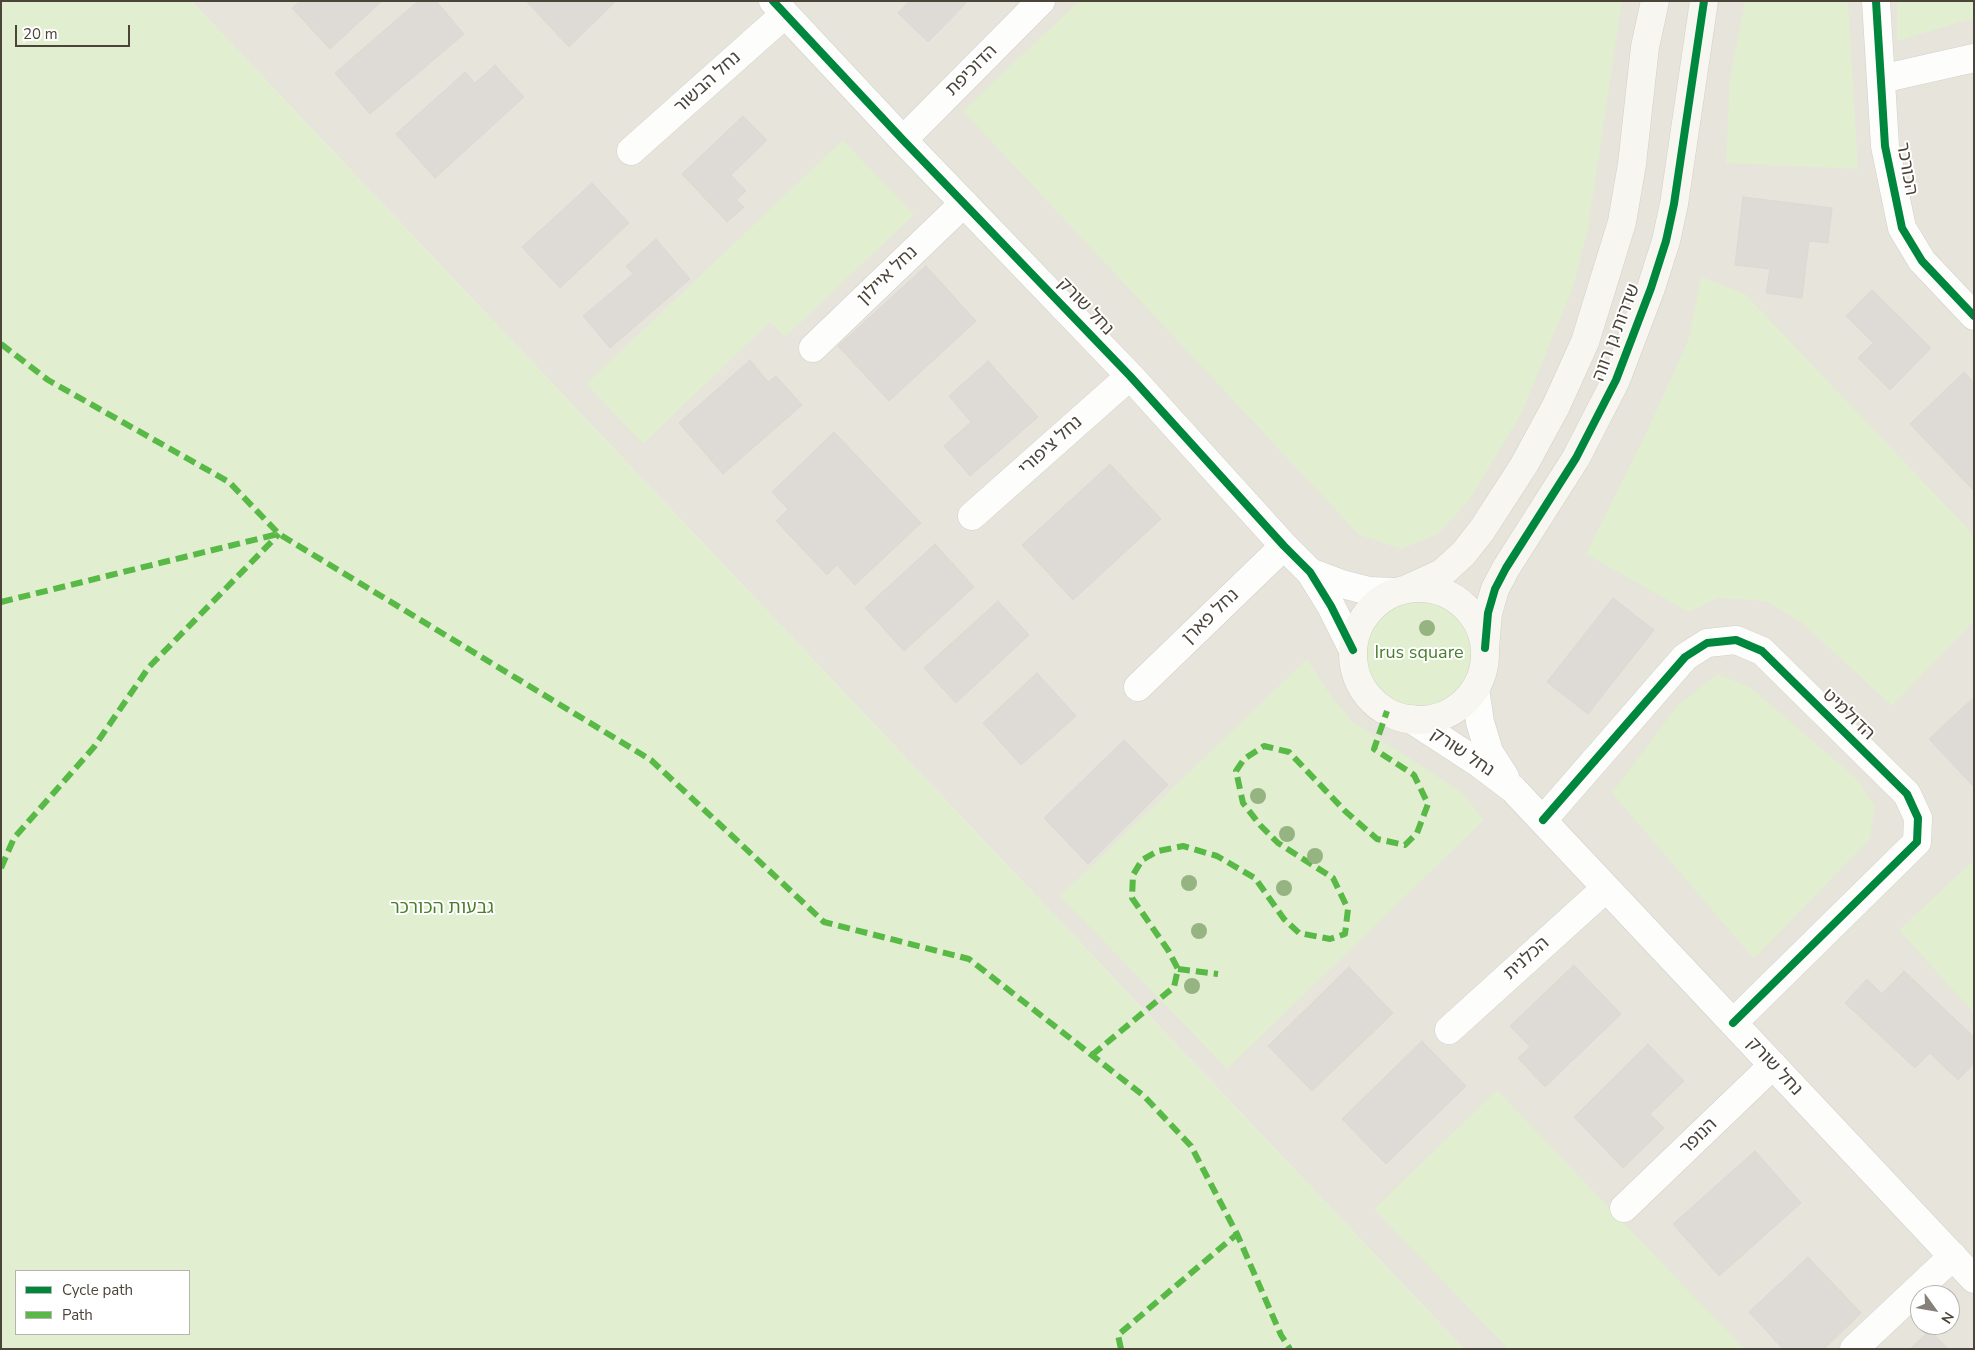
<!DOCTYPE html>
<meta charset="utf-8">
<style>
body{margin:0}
#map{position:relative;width:1975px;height:1350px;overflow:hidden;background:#f4f2ee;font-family:"Nunito Sans",sans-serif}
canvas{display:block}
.frame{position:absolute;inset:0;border:2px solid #4b4439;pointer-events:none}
.legend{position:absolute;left:15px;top:1270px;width:175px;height:65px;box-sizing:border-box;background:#fff;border:1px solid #b7b4b0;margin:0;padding:6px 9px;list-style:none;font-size:15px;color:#4b4439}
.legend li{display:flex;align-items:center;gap:10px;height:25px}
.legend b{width:25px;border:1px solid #b7b4b0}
.north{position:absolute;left:1910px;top:1285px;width:50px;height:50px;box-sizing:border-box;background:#fff;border:1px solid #b7b4b0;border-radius:50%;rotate:122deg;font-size:14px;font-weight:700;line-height:20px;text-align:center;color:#4b4439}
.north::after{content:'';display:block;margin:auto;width:18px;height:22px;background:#868178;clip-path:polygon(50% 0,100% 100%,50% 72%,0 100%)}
.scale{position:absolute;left:15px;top:25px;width:115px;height:22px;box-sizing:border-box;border:2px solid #4b4439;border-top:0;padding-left:6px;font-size:15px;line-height:18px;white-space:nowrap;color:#4b4439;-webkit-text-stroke:4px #fff;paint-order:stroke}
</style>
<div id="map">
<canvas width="1975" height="1350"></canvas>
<div class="frame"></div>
<ul class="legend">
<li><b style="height:6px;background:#00873e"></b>Cycle path</li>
<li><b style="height:6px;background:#58b947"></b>Path</li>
</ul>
<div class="north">N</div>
<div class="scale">20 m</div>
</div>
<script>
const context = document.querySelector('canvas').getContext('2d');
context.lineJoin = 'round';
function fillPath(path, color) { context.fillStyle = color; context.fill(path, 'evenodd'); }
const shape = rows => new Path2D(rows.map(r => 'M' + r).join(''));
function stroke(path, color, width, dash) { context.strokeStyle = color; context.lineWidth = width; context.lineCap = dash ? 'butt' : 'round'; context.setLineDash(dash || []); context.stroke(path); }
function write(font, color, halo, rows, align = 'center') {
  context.font = font + ' "Nunito Sans","Noto Sans Hebrew",sans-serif'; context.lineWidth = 4; context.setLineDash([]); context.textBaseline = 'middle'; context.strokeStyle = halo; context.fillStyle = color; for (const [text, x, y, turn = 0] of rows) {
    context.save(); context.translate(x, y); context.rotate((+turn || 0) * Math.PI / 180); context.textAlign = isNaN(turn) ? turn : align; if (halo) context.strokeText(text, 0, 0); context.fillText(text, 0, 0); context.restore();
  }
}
fillPath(shape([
 [191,1,1974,1,1974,1349,1464,1349],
 [1920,1295,1950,1295,1950,1325,1920,1325]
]), '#e7e4dc');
fillPath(shape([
 [1,1,191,1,1464,1349,1,1349],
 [189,1271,189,1334,16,1334,16,1271],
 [1079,1,1622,1,1588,228,1573,287,1521,414,1468,502,1438,534,1401,549,1359,535,963,111],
 [1745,1,1848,1,1858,169,1726,163,1730,77],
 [1897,1,1974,1,1974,18,1897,41],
 [843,140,914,215,785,337,770,322,643,444,586,384],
 [1701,277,1745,294,1974,535,1974,621,1892,706,1802,623,1766,601,1717,598,1689,612,1586,554,1648,429,1688,341],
 '1362 654a57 57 0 1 1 114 0a57 57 0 1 1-114 0Z',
 [1307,659,1331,696,1352,721,1460,791,1484,820,1227,1069,1060,896],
 [1717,674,1750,687,1858,780,1875,806,1870,839,1754,959,1612,793,1677,706],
 [1974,860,1974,1013,1899,930],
 [1497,1090,1744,1349,1508,1349,1374,1209]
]), '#e1eecf');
const building = shape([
 [300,1,382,1,330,49,292,8,300,1],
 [418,1,436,1,464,34,370,114,335,73,418,1],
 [526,1,616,1,569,47,526,1],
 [909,1,968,1,928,42,898,13,909,1],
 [495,65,524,97,435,178,396,134,465,72,475,83,495,65],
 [743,116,767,140,731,175,746,191,736,200,744,207,727,222,682,174,743,116],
 [592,183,629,223,560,288,522,247,592,183],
 [1743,197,1832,208,1828,243,1809,241,1802,298,1766,293,1770,269,1735,265,1743,197],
 [656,239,690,279,610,348,583,316,633,274,626,266,656,239],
 [926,266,976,321,889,401,838,346,926,266],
 [1872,290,1931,348,1890,390,1858,358,1873,343,1846,316,1872,290],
 [750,360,768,382,776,376,802,405,723,474,679,423,750,360],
 [988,361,1038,417,970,476,944,446,971,422,949,396,988,361],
 [1964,372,1974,383,1974,491,1910,424,1964,372],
 [834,432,921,523,855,585,837,565,827,575,776,521,788,509,772,492,834,432],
 [1110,464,1161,519,1073,600,1022,545,1110,464],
 [935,544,974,587,904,651,865,608,935,544],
 [1613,598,1654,630,1588,714,1547,682,1613,598],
 [998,601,1029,635,956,703,924,668,998,601],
 [1037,673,1076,716,1021,765,983,723,1037,673],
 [1974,697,1974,787,1929,739,1974,697],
 [1124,740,1168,785,1088,864,1044,818,1124,740],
 [1574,965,1621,1014,1545,1087,1518,1058,1530,1047,1510,1026,1574,965],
 [1349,967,1393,1013,1312,1091,1268,1046,1349,967],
 [1904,971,1974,1037,1974,1063,1958,1080,1930,1053,1915,1068,1845,1003,1867,979,1882,994,1904,971],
 [1422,1041,1466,1086,1386,1164,1342,1119,1422,1041],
 [1648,1044,1684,1081,1650,1114,1664,1128,1623,1168,1574,1117,1648,1044],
 [1755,1151,1801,1203,1719,1276,1673,1224,1755,1151],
 [1808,1257,1861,1313,1824,1349,1783,1349,1749,1312,1808,1257],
 [1930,1330,1948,1349,1910,1349,1930,1330]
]);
fillPath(building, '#dedbd6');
stroke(building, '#dcd9d4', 1);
const street = shape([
 [773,1,903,140,1130,376,1284,546,1310,572,1331,606,1353,650],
 [1876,1,1885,146,1902,228,1922,261,1974,316],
 [1881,79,1974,58],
 [903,140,1041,1],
 [631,151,785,14],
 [813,348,964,203],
 [972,516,1130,376],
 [1310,572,1342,584,1369,591,1394,592],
 [1138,687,1284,546],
 [1475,689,1480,722,1489,752,1505,777],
 [1411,719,1480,764,1513,789,1974,1279],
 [1543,820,1685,657,1707,643,1736,640,1762,651,1907,794,1918,818,1917,842,1733,1023],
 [1449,1030,1606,888],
 [1624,1208,1773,1065],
 [1854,1349,1953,1256]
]);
const secondary = shape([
 [1409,588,1442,573,1463,554,1482,530,1524,465,1556,406,1585,342,1622,222,1632,164,1645,47,1655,1],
 '1353 654a66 66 0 1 1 132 0a66 66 0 1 1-132 0Z',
 [1485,648,1488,613,1495,589,1506,568,1576,458,1616,380,1651,288,1666,241,1674,204,1704,1]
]);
stroke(street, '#d2d0cb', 29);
stroke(secondary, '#d3cfc5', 29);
stroke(street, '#fdfdfc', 28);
stroke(secondary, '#f7f6f1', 28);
stroke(shape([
 [1,344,48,380,229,482,279,534,651,760,824,922,969,959,1144,1096,1191,1146,1237,1234,1281,1335,1290,1349],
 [1,602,278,534],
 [1,868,14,838,94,747,149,667,279,534],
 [1178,969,1218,974],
 [1092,1055,1174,987,1178,969,1168,950,1132,898,1133,875,1142,860,1158,851,1183,846,1217,856,1255,878,1284,919,1299,933,1330,939,1345,934,1348,909,1333,878,1278,843,1260,825,1243,803,1236,771,1244,759,1264,746,1289,752,1345,811,1377,839,1405,845,1417,833,1428,804,1414,775,1374,749,1387,711],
 [1121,1349,1118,1335,1237,1234]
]), '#58b947', 6, [12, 6]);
stroke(shape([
 [773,1,903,140,1130,376,1284,546,1310,572,1331,606,1353,650],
 [1876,1,1885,146,1902,228,1922,261,1974,316],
 [1485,648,1488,613,1495,589,1506,568,1576,458,1616,380,1651,288,1666,241,1674,204,1704,1],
 [1543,820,1685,657,1707,643,1736,640,1762,651,1907,794,1918,818,1917,842,1733,1023]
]), '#00873e', 8);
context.fillStyle = '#96b382';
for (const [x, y] of [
 [1427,628],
 [1258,796],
 [1287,834],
 [1315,856],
 [1189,883],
 [1284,888],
 [1199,931],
 [1192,986]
]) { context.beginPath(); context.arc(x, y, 8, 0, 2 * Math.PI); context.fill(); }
write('18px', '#4b4439', '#fff', [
 ["הדוכיפת",972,71,-45],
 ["נחל הבשור",708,83,-42],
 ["הכורכר",1906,169,80],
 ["נחל איילון",888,276,-44],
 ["נחל שורק",1085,307,46],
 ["שדרות גן רווה",1617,333,-69],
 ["נחל ציפורי",1051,446,-42],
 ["נחל פארן",1211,617,-44],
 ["הדולמיט",1848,715,44],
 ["נחל שורק",1462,753,34],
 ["הכלנית",1527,959,-42],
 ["נחל שורק",1774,1067,47],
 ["הנופר",1699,1137,-44]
]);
write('18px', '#4a7f2a', '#fff', [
 ["Irus square",1419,654],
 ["גבעות הכורכר",442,909]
]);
</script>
